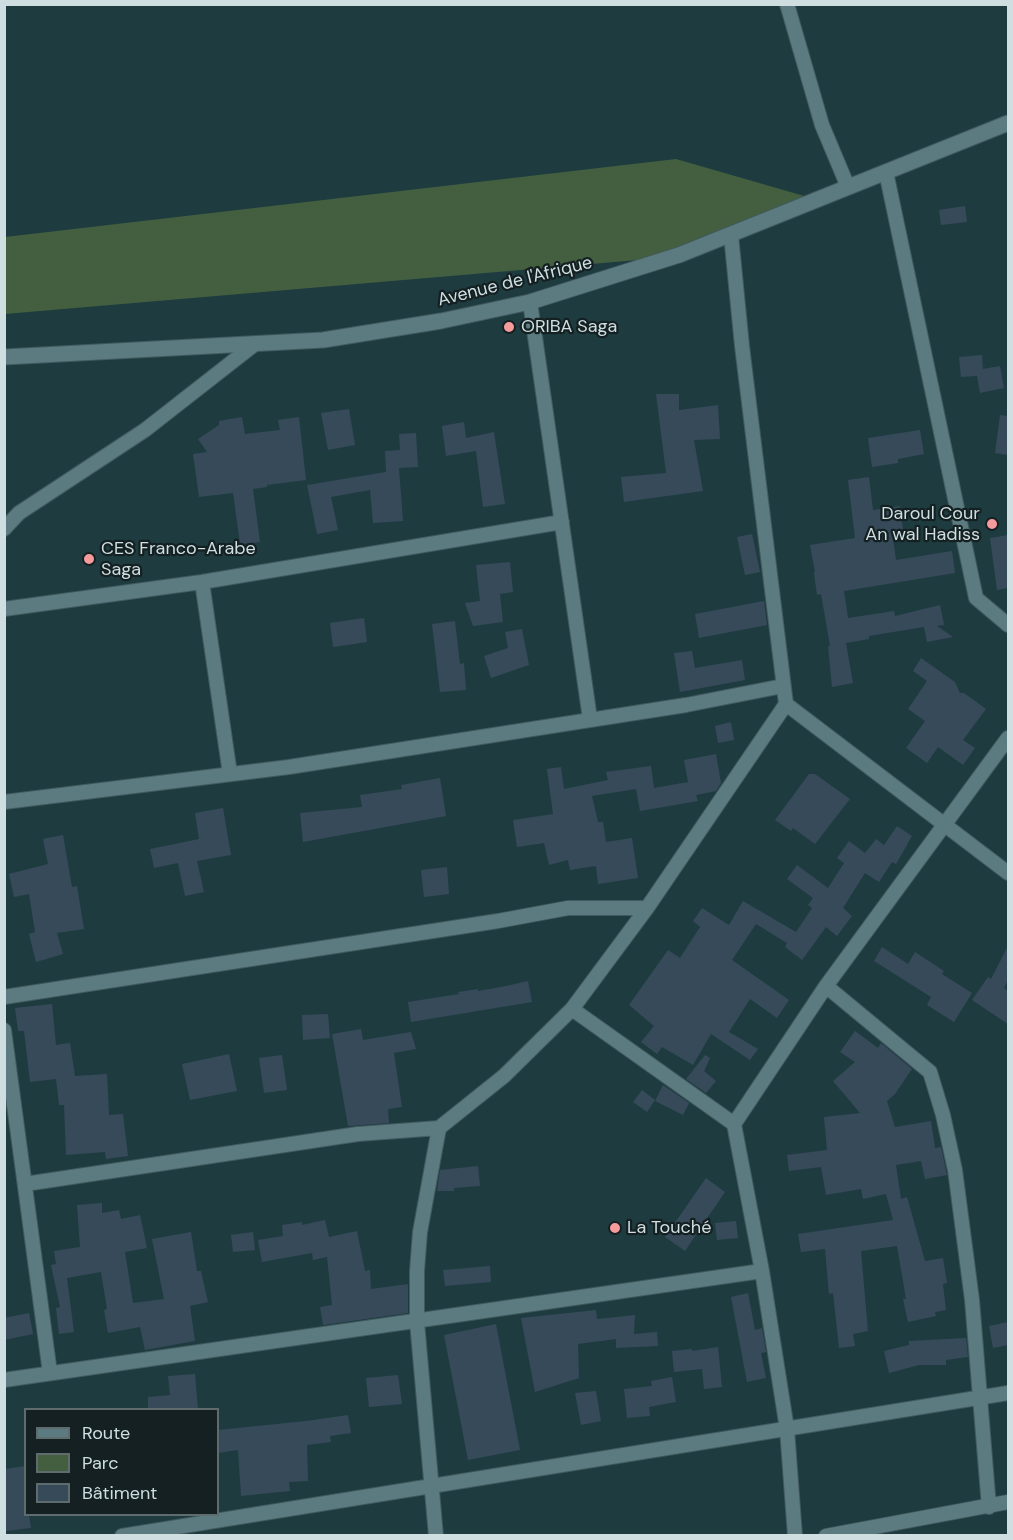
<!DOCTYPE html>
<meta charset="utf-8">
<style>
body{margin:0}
#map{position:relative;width:1013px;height:1540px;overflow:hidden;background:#1e3c40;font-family:"DM Sans",sans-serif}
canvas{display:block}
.frame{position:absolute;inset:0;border:6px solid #cedee1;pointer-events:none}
.legend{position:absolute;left:24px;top:1408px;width:195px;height:108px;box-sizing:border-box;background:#142022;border:2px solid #5e6c6e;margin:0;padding:8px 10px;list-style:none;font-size:18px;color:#cedee1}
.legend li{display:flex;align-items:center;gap:12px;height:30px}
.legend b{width:30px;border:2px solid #5e6c6e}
</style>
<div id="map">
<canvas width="1013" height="1540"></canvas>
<div class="frame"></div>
<ul class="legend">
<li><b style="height:8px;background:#5c7b80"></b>Route</li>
<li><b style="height:16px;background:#435f3f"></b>Parc</li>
<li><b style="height:16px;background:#374a5a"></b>Bâtiment</li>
</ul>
</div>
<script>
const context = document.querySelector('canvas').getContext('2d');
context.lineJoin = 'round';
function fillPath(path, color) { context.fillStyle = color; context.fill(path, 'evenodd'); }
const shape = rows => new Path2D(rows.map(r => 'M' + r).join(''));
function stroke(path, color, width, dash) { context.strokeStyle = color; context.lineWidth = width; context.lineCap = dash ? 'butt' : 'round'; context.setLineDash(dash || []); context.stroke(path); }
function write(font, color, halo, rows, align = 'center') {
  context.font = font + ' "DM Sans",sans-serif'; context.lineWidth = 4.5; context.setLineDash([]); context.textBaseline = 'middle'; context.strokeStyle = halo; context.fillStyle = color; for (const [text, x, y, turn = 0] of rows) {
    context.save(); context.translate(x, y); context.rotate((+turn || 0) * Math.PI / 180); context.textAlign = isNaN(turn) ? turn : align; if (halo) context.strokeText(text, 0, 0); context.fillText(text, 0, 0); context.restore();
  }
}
fillPath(shape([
 [676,159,825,202,638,260,5,314,5,237]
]), '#435f3f');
fillPath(shape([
 [965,206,967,222,941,225,939,210],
 [982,355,983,369,1000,366,1004,388,980,393,977,376,961,377,959,357],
 [656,394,679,394,679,410,718,405,720,439,694,440,703,491,624,502,621,477,666,473],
 [349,409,355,445,328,450,321,413],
 [1000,415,1008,416,1008,455,995,453],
 [242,417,245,434,280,430,278,420,299,417,306,480,267,485,267,487,253,489,260,542,240,544,233,493,199,497,193,454,207,452,198,439,219,425,219,421],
 [464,422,466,438,494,432,505,504,483,507,476,451,446,456,442,426],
 [920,430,924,454,898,459,898,463,872,467,868,438],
 [416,433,418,467,399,468,403,521,373,523,370,490,331,497,338,530,317,534,307,485,386,472,385,451,400,450,399,434],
 [869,477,873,510,900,506,903,529,892,531,896,560,952,551,955,573,844,591,848,618,894,611,895,616,940,605,944,625,937,626,953,637,927,642,924,627,869,636,869,639,846,643,853,683,832,687,828,646,830,646,821,594,817,595,814,573,815,572,810,545,855,538,848,480],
 [752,534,760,572,745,575,737,537],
 [1008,535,1008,588,997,590,990,538],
 [510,562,513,592,500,594,503,622,473,626,465,603,480,601,476,565],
 [764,601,767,625,699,638,695,614],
 [364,618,367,642,333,647,330,623],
 [455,621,460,664,464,663,466,690,440,692,432,624],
 [522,629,529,665,491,678,484,656,508,648,505,632],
 [692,651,695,668,742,660,745,680,680,692,674,653],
 [921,658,955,682,960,693,964,693,986,709,963,740,975,748,963,765,938,747,927,763,906,748,925,721,908,709,927,681,913,671],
 [731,722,734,740,718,743,715,726],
 [716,754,721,783,716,791,696,795,698,801,640,811,636,789,592,796,598,822,603,822,606,842,632,838,638,878,598,884,596,866,570,870,568,860,549,865,544,843,517,847,513,820,553,814,547,769,561,767,564,789,608,780,606,772,651,766,654,788,688,782,684,760],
 [809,774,815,774,850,799,815,844,793,828,791,831,775,820],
 [440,778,446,816,303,842,300,813,362,807,360,795,402,789,401,785],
 [223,808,231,855,197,861,204,892,185,896,178,863,154,868,150,849,199,839,195,813],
 [897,826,912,836,903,852,896,864,892,862,879,882,865,873,843,908,852,916,837,936,826,927,802,960,785,947,787,943,756,924,732,960,789,1000,777,1018,750,999,729,1032,758,1049,750,1060,711,1034,693,1065,662,1047,657,1054,641,1042,654,1026,629,1005,668,950,680,958,700,927,693,921,702,908,729,925,743,901,796,932,812,908,808,905,813,898,787,879,797,865,828,888,844,863,837,858,849,841,865,853,876,839,884,845],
 [63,835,72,887,77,886,84,929,57,933,63,954,36,962,29,934,35,932,29,894,14,897,9,874,48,864,43,839],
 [447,867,449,894,424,897,421,870],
 [1008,946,1008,980,1004,988,1008,991,1008,1024,972,1000,988,977,991,979],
 [882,947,908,964,915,952,944,971,942,974,972,993,954,1022,927,1005,931,997,874,961],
 [528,981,532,1002,411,1022,408,1002,459,994,458,992,478,989,478,991,506,986],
 [52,1004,56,1045,70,1043,75,1076,107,1074,109,1115,123,1114,128,1156,106,1159,105,1152,66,1155,64,1105,59,1105,56,1079,30,1082,24,1031,18,1031,15,1008],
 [328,1014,330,1038,303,1040,302,1015],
 [361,1029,363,1040,411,1032,416,1049,394,1053,402,1107,388,1109,389,1123,348,1126,332,1034],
 [855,1031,878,1048,881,1043,912,1069,895,1094,887,1101,895,1127,931,1121,935,1148,941,1147,947,1175,925,1179,921,1161,896,1165,901,1199,907,1197,925,1261,943,1258,947,1283,943,1284,946,1310,935,1312,936,1316,908,1322,903,1299,906,1299,897,1246,861,1251,868,1331,853,1334,855,1346,839,1348,833,1293,829,1294,825,1249,801,1252,798,1234,893,1220,886,1194,863,1199,861,1189,826,1195,821,1167,789,1171,787,1155,827,1150,824,1117,860,1113,833,1081,855,1062,840,1052],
 [229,1054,237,1091,190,1100,182,1064],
 [282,1055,287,1090,264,1093,259,1058],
 [705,1055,710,1058,704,1071,716,1081,706,1093,686,1079],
 [663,1085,689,1103,683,1115,655,1101],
 [642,1090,655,1100,647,1112,633,1102],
 [478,1166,480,1186,454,1188,454,1191,437,1191,440,1170],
 [706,1178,725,1192,685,1251,665,1237],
 [102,1203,102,1213,119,1210,121,1219,140,1215,147,1248,125,1252,133,1303,164,1299,152,1239,191,1232,197,1271,201,1271,208,1302,190,1306,195,1341,145,1350,140,1327,108,1333,104,1310,107,1309,101,1272,67,1278,74,1332,59,1334,56,1308,60,1307,51,1265,56,1264,54,1251,80,1247,77,1205],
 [325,1220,329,1237,357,1231,365,1271,370,1270,371,1289,408,1284,408,1313,323,1325,320,1307,332,1305,327,1257,313,1260,312,1253,262,1262,258,1240,283,1236,282,1225,302,1222,302,1225],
 [736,1221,738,1238,717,1240,715,1223],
 [253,1232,255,1250,233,1252,231,1235],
 [490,1266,491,1282,445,1286,443,1270],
 [748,1293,755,1330,762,1328,766,1352,761,1353,766,1378,747,1382,731,1297],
 [596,1310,597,1319,635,1315,634,1334,657,1332,658,1346,616,1348,616,1339,578,1344,579,1378,535,1392,521,1318],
 [29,1313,33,1334,4,1340,4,1318],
 [1008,1322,1008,1345,993,1348,989,1326],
 [496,1324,520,1450,468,1460,444,1335],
 [966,1338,968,1357,946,1360,946,1365,919,1365,889,1373,884,1351,909,1345,909,1341],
 [718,1347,722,1387,704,1389,702,1369,674,1372,672,1351,692,1349,692,1351],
 [195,1374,198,1410,148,1410,148,1397,170,1395,168,1376],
 [398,1375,402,1404,369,1407,366,1378],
 [672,1377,676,1402,649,1407,650,1416,627,1418,624,1389,652,1386,651,1381],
 [596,1391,601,1421,581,1425,575,1393],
 [348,1415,351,1433,330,1436,331,1442,307,1445,308,1481,289,1482,290,1491,241,1496,238,1450,218,1453,218,1430,306,1421],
 [26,1466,26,1515,29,1515,31,1528,6,1531,4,1469]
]), '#374a5a');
const minor = shape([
 [787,4,822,125,848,187],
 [886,172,976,598,1008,625],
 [530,302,590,719],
 [4,529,19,513,145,430,255,344],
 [202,582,230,774],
 [4,609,202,582,562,522],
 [786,704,1008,873],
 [4,802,289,767,686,705,783,686],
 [826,986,930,1072,943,1115,955,1170,972,1300,989,1507],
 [4,997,498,921,568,908,647,908],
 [572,1009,734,1124,762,1271,787,1429,795,1536],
 [4,1030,50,1373],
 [734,1124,826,986,1008,738],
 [25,1184,358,1134,439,1128,504,1076,572,1009,647,908,786,704,742,346,731,235],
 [4,1380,762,1271],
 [122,1536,1008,1393],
 [436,1536,417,1322,417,1271,420,1232,439,1128],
 [826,1536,1008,1502]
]);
const secondary = shape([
 [4,357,323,340,441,321,530,302,679,255,1008,123]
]);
stroke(minor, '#415a5f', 16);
stroke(secondary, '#415a5f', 17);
stroke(minor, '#5c7b80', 14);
stroke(secondary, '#5c7b80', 15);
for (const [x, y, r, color] of [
 [509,327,6,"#f59b9c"],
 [992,524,6,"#f59b9c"],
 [89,559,6,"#f59b9c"],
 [615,1228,6,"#f59b9c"]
]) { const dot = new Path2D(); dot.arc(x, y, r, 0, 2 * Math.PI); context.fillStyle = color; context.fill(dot); stroke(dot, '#142022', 2); }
write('18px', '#cedee1', '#142022', [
 ["Avenue de l'Afrique",515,282,-14]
]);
write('18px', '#cedee1', '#142022', [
 ["ORIBA Saga",521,327],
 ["Daroul Cour",980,514,"right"],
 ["An wal Hadiss",980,535,"right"],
 ["CES Franco-Arabe",101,549],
 ["Saga",101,570],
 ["La Touché",627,1228]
], 'left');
</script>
